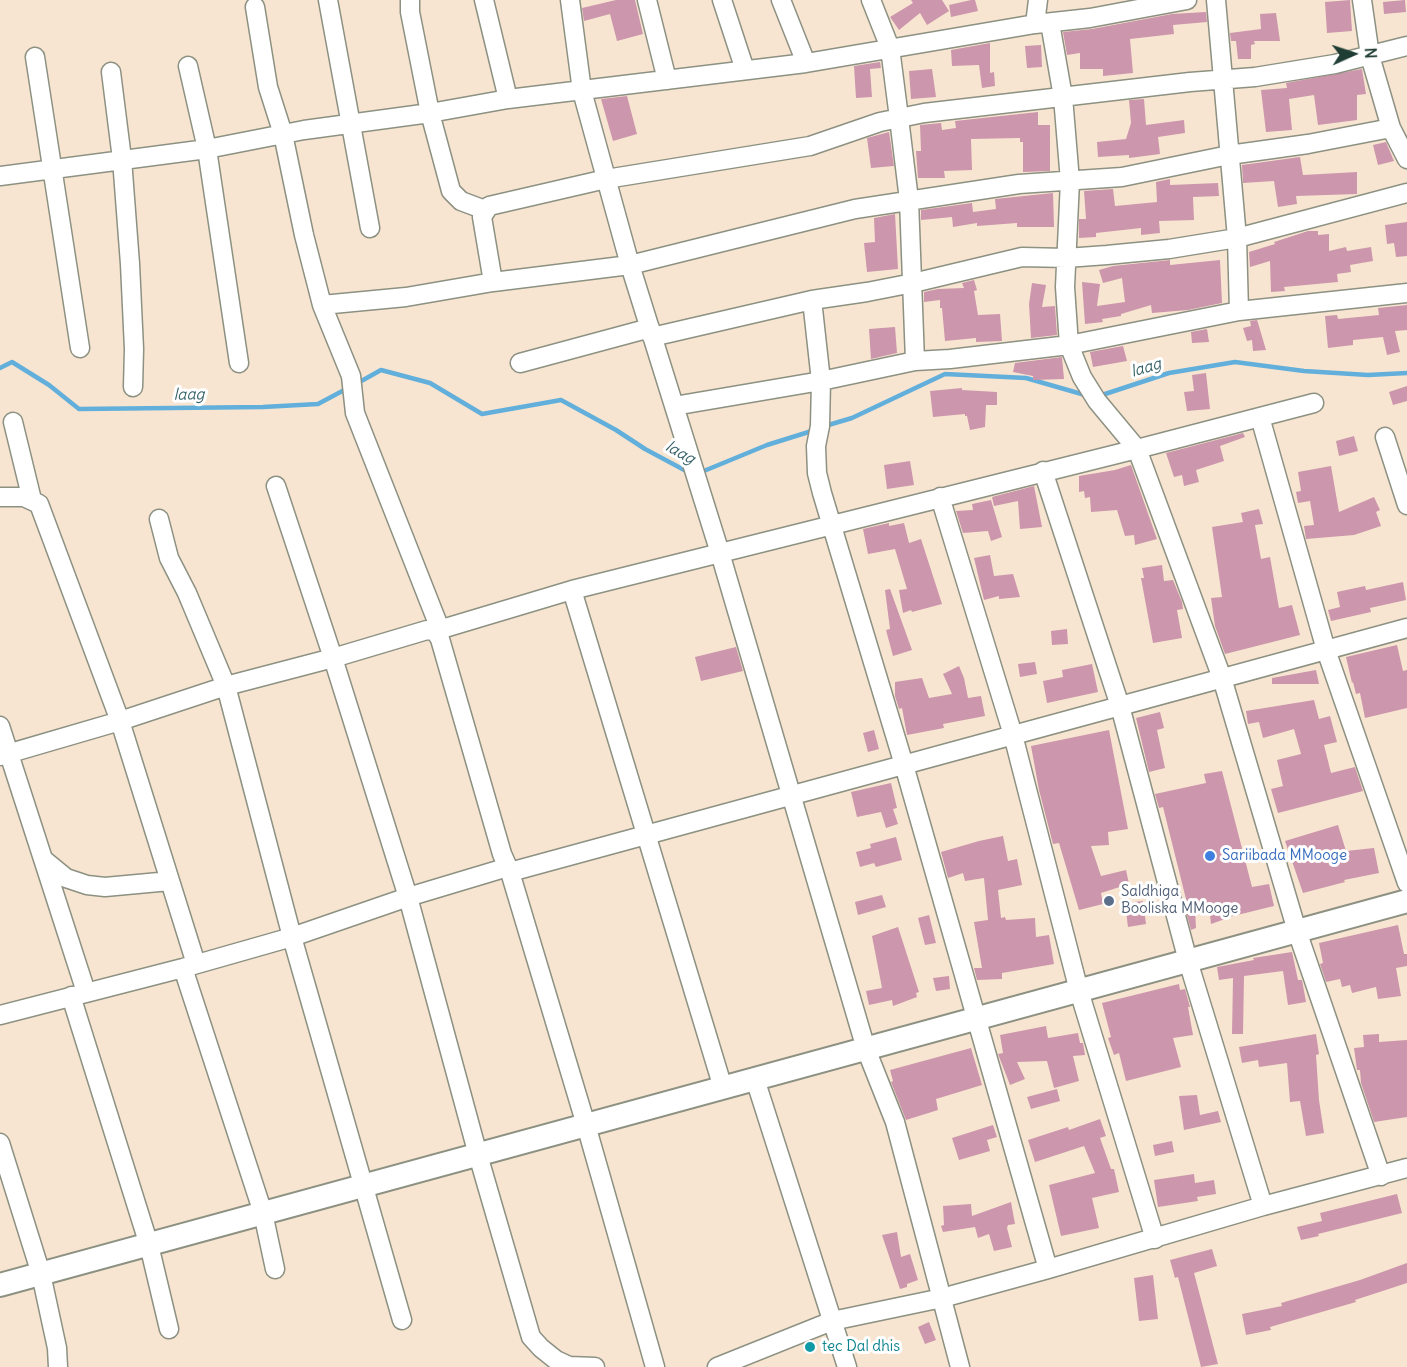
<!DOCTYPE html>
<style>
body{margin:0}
#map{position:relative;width:1407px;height:1367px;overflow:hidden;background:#f8e5d1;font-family:Delius,sans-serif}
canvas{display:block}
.north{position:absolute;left:1323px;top:24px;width:60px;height:60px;-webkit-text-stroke:4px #fff;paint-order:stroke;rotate:87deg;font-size:16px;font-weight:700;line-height:24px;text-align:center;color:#1f3d34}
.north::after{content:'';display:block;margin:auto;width:21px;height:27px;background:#1f3d34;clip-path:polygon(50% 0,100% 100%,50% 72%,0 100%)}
</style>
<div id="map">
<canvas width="1407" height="1367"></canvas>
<div class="north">N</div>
</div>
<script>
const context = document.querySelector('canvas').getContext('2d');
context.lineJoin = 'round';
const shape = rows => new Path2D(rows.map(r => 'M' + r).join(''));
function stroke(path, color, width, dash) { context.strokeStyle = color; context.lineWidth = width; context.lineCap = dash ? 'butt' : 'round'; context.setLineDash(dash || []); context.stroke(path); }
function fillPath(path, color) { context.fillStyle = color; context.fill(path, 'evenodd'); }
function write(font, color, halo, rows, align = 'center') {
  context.font = font + ' Delius,sans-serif'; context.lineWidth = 6; context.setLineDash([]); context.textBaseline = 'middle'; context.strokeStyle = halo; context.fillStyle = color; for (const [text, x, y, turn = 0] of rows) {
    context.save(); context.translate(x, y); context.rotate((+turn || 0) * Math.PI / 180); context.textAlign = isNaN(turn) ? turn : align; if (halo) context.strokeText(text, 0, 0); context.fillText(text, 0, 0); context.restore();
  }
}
stroke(shape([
 [0,368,12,362,49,385,79,409,263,407,318,404,348,388],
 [356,384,381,370,430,383,482,414,561,400,616,430,645,449,688,472],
 [1099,396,1169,373,1235,362,1304,371,1368,375,1407,373],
 [825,426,852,418,945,374,1026,378,1085,395],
 [699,473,767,445,815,430]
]), '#62afdb', 4.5);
fillPath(shape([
 [616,0,635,0,643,34,617,41,610,14,584,21,582,8],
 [911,0,942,0,949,11,927,25,920,13,899,30,890,17,913,3],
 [971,0,975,0,978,11,951,17,949,5],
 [1350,0,1352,31,1327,33,1325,2],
 [1405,0,1406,12,1384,14,1383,2],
 [1206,12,1207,22,1173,25,1174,34,1130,39,1133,73,1103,76,1103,69,1080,69,1080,53,1067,55,1063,32,1092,29,1172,14],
 [1276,13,1280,41,1254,41,1255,44,1251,45,1251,59,1238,59,1236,41,1231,41,1230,33,1261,29,1260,14],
 [990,43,990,73,994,72,995,86,982,88,979,65,952,66,951,50],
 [1041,45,1042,67,1027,68,1025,46],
 [880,62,881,68,870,69,872,97,856,98,854,66],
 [932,69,936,97,911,99,909,71],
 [1362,69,1366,94,1357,95,1357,120,1318,125,1314,95,1289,99,1292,130,1266,132,1261,90,1287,88,1286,83],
 [627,96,637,134,613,141,601,99],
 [1144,99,1146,125,1184,120,1185,133,1158,137,1160,154,1129,158,1129,155,1098,157,1097,142,1126,139,1131,123,1129,100],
 [1038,112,1038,125,1050,125,1050,171,1023,172,1023,142,1020,142,1020,138,971,139,972,170,944,171,945,178,918,178,916,151,921,151,920,125,941,123,942,130,956,128,955,121],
 [889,132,894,166,871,168,867,138],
 [1386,142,1394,161,1378,165,1373,145],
 [1300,157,1303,175,1357,172,1357,194,1296,196,1297,204,1278,207,1274,181,1243,183,1242,165],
 [1170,179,1170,185,1218,183,1219,196,1193,197,1194,220,1159,221,1160,233,1141,235,1141,228,1096,233,1096,237,1079,238,1079,219,1086,219,1084,191,1113,189,1115,206,1157,202,1156,182],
 [1053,193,1054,227,1017,227,1017,223,977,226,977,223,953,227,952,217,921,220,921,210,972,203,973,212,996,209,995,199],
 [895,214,898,269,867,272,864,243,875,242,874,218],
 [1407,222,1407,256,1396,257,1394,243,1387,244,1385,225],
 [1308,231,1318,231,1318,235,1329,234,1329,251,1346,247,1347,251,1371,247,1373,261,1350,265,1351,272,1337,274,1338,282,1284,287,1285,291,1271,292,1270,261,1250,267,1249,252,1275,244,1274,242],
 [1170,260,1170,265,1220,260,1222,303,1188,310,1152,313,1151,305,1121,314,1121,316,1102,319,1103,322,1085,324,1082,282,1100,284,1097,306,1125,302,1122,278,1103,283,1099,270,1113,266],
 [974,280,977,290,974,291,978,315,1000,314,1002,341,976,342,976,338,945,341,942,308,940,308,940,300,924,302,924,292,938,289,964,288,962,283],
 [1032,283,1046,285,1042,307,1055,306,1057,335,1031,338,1029,304],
 [1407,305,1407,330,1395,331,1400,352,1387,355,1383,337,1353,340,1353,345,1328,348,1325,316,1337,315,1338,319,1379,315,1378,308],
 [1257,320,1258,323,1266,350,1253,351,1252,340,1247,341,1243,328,1251,326,1250,321],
 [895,327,897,353,871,359,869,329],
 [1207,329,1209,342,1192,343,1191,332],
 [1123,346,1127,361,1093,367,1090,352],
 [1062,357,1064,379,1033,380,1033,376,1013,372,1015,363],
 [1206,373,1210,409,1187,411,1184,392,1194,391,1192,375],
 [1407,386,1407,401,1393,405,1389,392],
 [962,388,962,390,997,392,997,405,986,405,985,427,970,430,967,416,965,416,965,414,933,417,930,391],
 [1243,433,1245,437,1220,446,1224,461,1196,470,1199,482,1184,486,1182,475,1174,477,1166,453],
 [1354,436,1358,451,1339,456,1336,441],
 [910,461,914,485,887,489,884,465],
 [1131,465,1157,539,1135,545,1134,535,1125,536,1117,510,1091,512,1090,497,1085,498,1084,491,1079,492,1079,476,1115,470],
 [1331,466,1339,512,1374,497,1380,510,1376,512,1381,526,1354,535,1306,539,1304,526,1314,525,1310,501,1298,503,1296,492,1301,491,1298,472],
 [1034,486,1042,527,1020,529,1018,501,994,506,992,497],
 [991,500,1002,537,991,541,988,531,963,533,956,511,973,510,972,504],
 [1259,509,1263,524,1255,525,1261,559,1270,557,1279,608,1292,605,1300,635,1225,654,1215,626,1211,598,1222,597,1212,527,1243,522,1241,513],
 [889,523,889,526,904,523,909,543,921,539,942,604,912,612,911,610,903,613,899,590,907,589,895,549,868,554,863,529],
 [990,555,994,576,1013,574,1020,597,999,599,999,596,984,600,974,558],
 [1162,565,1164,581,1173,580,1182,602,1183,609,1177,610,1182,638,1153,643,1141,578,1144,578,1142,568],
 [1403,582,1406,600,1370,608,1371,612,1331,621,1328,610,1340,607,1337,592,1365,586,1366,590],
 [890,589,912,650,893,656,886,630,890,629,885,590],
 [1067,629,1068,644,1052,645,1051,631],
 [1397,645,1403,671,1407,670,1407,708,1365,718,1360,693,1356,694,1353,682,1352,683,1346,657],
 [736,647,743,671,701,681,695,657],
 [1035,662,1037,674,1020,677,1018,664],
 [1092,664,1098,692,1047,703,1043,681,1063,677,1062,670],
 [959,666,964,678,968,698,981,696,985,716,943,724,944,728,907,735,902,708,899,709,895,696,895,682,922,678,929,698,952,694,943,674],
 [1316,670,1319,684,1272,684,1272,678],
 [1314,700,1319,719,1330,716,1337,742,1324,745,1331,773,1355,767,1363,791,1278,813,1271,789,1283,786,1277,760,1301,754,1294,729,1263,738,1259,722,1248,724,1246,711],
 [1160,712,1164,728,1157,730,1165,768,1149,772,1136,718],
 [874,730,879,749,868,752,863,733],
 [1109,730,1128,829,1108,832,1109,845,1091,846,1101,876,1126,870,1129,884,1101,893,1103,904,1079,910,1059,843,1053,844,1039,790,1031,746],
 [1222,771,1252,887,1269,884,1274,906,1225,918,1225,919,1211,924,1209,907,1195,909,1196,928,1191,930,1185,908,1188,907,1163,807,1159,808,1155,794,1206,783,1204,774],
 [891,783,897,808,893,809,898,824,886,828,881,812,857,817,851,792],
 [1338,825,1346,851,1374,848,1379,873,1344,880,1345,882,1303,893,1285,841],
 [1003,836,1008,861,1017,859,1022,885,998,890,1001,918,1005,917,1006,920,1035,918,1036,937,1049,935,1054,964,1002,973,1002,979,977,980,974,968,982,968,974,922,988,920,984,878,965,881,963,873,948,878,941,852,979,841],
 [896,837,902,860,876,867,874,863,860,867,856,852,871,848,870,844],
 [882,895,886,907,858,915,855,902],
 [1143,901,1146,924,1128,927,1125,903],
 [929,915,936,943,925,945,918,918],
 [1398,925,1404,954,1407,954,1407,966,1396,968,1401,996,1378,999,1376,987,1352,993,1350,985,1342,987,1340,979,1326,982,1320,964,1323,963,1319,943],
 [898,927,919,992,916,993,917,997,893,1006,892,1000,869,1005,866,991,882,988,872,936],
 [1292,952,1298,980,1302,980,1306,1002,1288,1005,1283,971,1244,976,1243,1034,1232,1034,1233,978,1219,980,1217,967,1254,960,1253,958],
 [949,976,950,989,936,991,933,978],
 [1179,984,1180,990,1185,989,1190,1007,1188,1007,1193,1035,1173,1038,1181,1067,1126,1081,1119,1053,1114,1055,1108,1038,1111,1037,1102,1003],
 [1046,1026,1048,1038,1078,1033,1080,1043,1083,1043,1085,1055,1073,1056,1079,1081,1054,1088,1047,1061,1017,1062,1025,1079,1010,1085,998,1054,1003,1053,1000,1035],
 [1316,1034,1319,1054,1316,1055,1319,1100,1324,1133,1306,1136,1300,1101,1290,1102,1287,1063,1259,1067,1258,1060,1242,1063,1239,1047],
 [1379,1034,1379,1042,1407,1040,1407,1117,1374,1122,1361,1083,1360,1070,1357,1070,1354,1048,1364,1047,1363,1035],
 [971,1048,982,1085,936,1099,938,1110,906,1120,891,1082,893,1081,890,1070],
 [1057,1089,1060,1101,1031,1109,1027,1097],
 [1197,1095,1200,1115,1218,1111,1221,1122,1184,1130,1179,1096],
 [1100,1119,1106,1136,1100,1138,1111,1169,1114,1169,1119,1192,1092,1198,1099,1228,1061,1236,1049,1185,1095,1173,1084,1146,1035,1162,1028,1140,1068,1127,1069,1130],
 [993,1125,997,1137,987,1140,990,1151,959,1160,952,1138],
 [1172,1141,1174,1152,1155,1156,1153,1145],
 [1194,1174,1195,1183,1214,1180,1216,1194,1197,1197,1198,1201,1158,1207,1154,1180],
 [1397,1194,1402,1213,1318,1234,1319,1236,1301,1240,1297,1227,1322,1221,1320,1213],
 [1011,1202,1015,1224,1008,1225,1007,1228,1012,1247,994,1251,989,1234,978,1238,975,1227,943,1232,941,1226,944,1225,943,1206,971,1204,972,1216],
 [897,1232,901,1257,910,1254,918,1280,907,1284,907,1287,900,1289,882,1235],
 [1212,1249,1217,1266,1194,1273,1218,1364,1201,1367,1178,1277,1175,1278,1170,1260],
 [1407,1263,1407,1283,1355,1300,1356,1302,1270,1327,1271,1330,1246,1335,1242,1314,1282,1306,1281,1303,1360,1280],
 [1153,1275,1158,1319,1139,1321,1134,1278],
 [929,1322,936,1340,925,1344,918,1327]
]), '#cc96ac');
const minor = shape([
 [328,0,370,228],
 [410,0,410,12,430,113,451,191,461,201,485,210],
 [484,0,508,99],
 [570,0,582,91,630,265,720,553,866,1049,895,1122,960,1367],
 [647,0,667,80],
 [722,0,745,70],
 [781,0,806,63],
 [871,0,890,48,899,118,909,200,915,361],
 [1216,0,1237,238,1239,311],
 [1362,0,1370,56,1391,128,1407,159],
 [255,7,268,87,283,134,304,235,322,305,351,376,355,413,440,629],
 [1050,23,1063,97,1070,181,1065,287,1069,345,1082,377,1097,401,1137,449,1222,678,1297,931,1381,1176],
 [1035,24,1038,0],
 [35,57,80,348],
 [188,66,207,149,239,363],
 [111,72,122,159,130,264,134,349,133,387],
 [0,176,207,149,304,130,430,113,508,99,806,63,1035,24,1090,18,1187,0],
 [493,282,482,217,489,206,606,179,810,146,880,122,924,113,1190,82,1255,77,1335,64,1407,46],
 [812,300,821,381,820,426,816,446,817,473,822,493,904,765,1048,1269],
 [322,305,406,297,493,282,630,265,855,209,1019,184,1122,177,1229,155,1308,144,1391,128],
 [652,337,812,300,867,292,913,283,1022,257,1066,258,1107,255,1169,249,1237,238,1407,193],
 [520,363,650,328],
 [674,406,821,381,915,361,950,359,1069,345,1239,311,1407,293],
 [1260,417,1326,650,1407,883],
 [13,422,32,500],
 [1385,437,1407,505],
 [1043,471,1120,706,1188,961,1263,1206],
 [276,486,333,658,408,897,478,1155,531,1337,541,1348,556,1360,569,1366,595,1367],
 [0,497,24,497,39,504,120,721,196,964],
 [940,497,1013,735,1079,991,1155,1239],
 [159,519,169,558,187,593,226,686,292,937,402,1320],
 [572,590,723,1088],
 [435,631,440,639,502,854,510,872,586,1125,655,1367],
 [0,726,86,992],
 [0,756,120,721,226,686,333,658,427,630,435,631,572,590,1137,449,1314,403],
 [44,860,66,878,87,885,105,887,170,881],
 [510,872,1407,628],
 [183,968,263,1213,275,1269],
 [71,996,149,1245,169,1329],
 [0,1015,183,968,292,937,408,897,508,867],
 [755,1079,847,1367],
 [0,1143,41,1274,57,1348,58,1367],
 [717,1367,832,1321,942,1298,1048,1269,1263,1206,1407,1168]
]);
const tertiary = shape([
 [0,1285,1407,901]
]);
stroke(minor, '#8c9182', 21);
stroke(tertiary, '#8c9182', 26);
stroke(minor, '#fff', 18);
stroke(tertiary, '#fff', 22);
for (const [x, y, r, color] of [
 [1210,856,6,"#3f7fe0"],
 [1109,901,6,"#5c6f8a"],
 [810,1347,6,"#0f9aa8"]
]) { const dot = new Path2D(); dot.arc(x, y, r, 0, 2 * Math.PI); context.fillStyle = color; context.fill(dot); stroke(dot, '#fff', 2); }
write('15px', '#366cbe', '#fff', [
 ["Sariibada MMooge",1222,856]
], 'left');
write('15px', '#4e5e75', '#fff', [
 ["Saldhiga",1121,892],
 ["Booliska MMooge",1121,909]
], 'left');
write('15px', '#0d838f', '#fff', [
 ["tec Dal dhis",822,1347]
], 'left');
write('italic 16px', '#335f66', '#fff', [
 ["laag",1146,368,-17],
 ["laag",189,395,-1],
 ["laag",680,453,29]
]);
</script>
